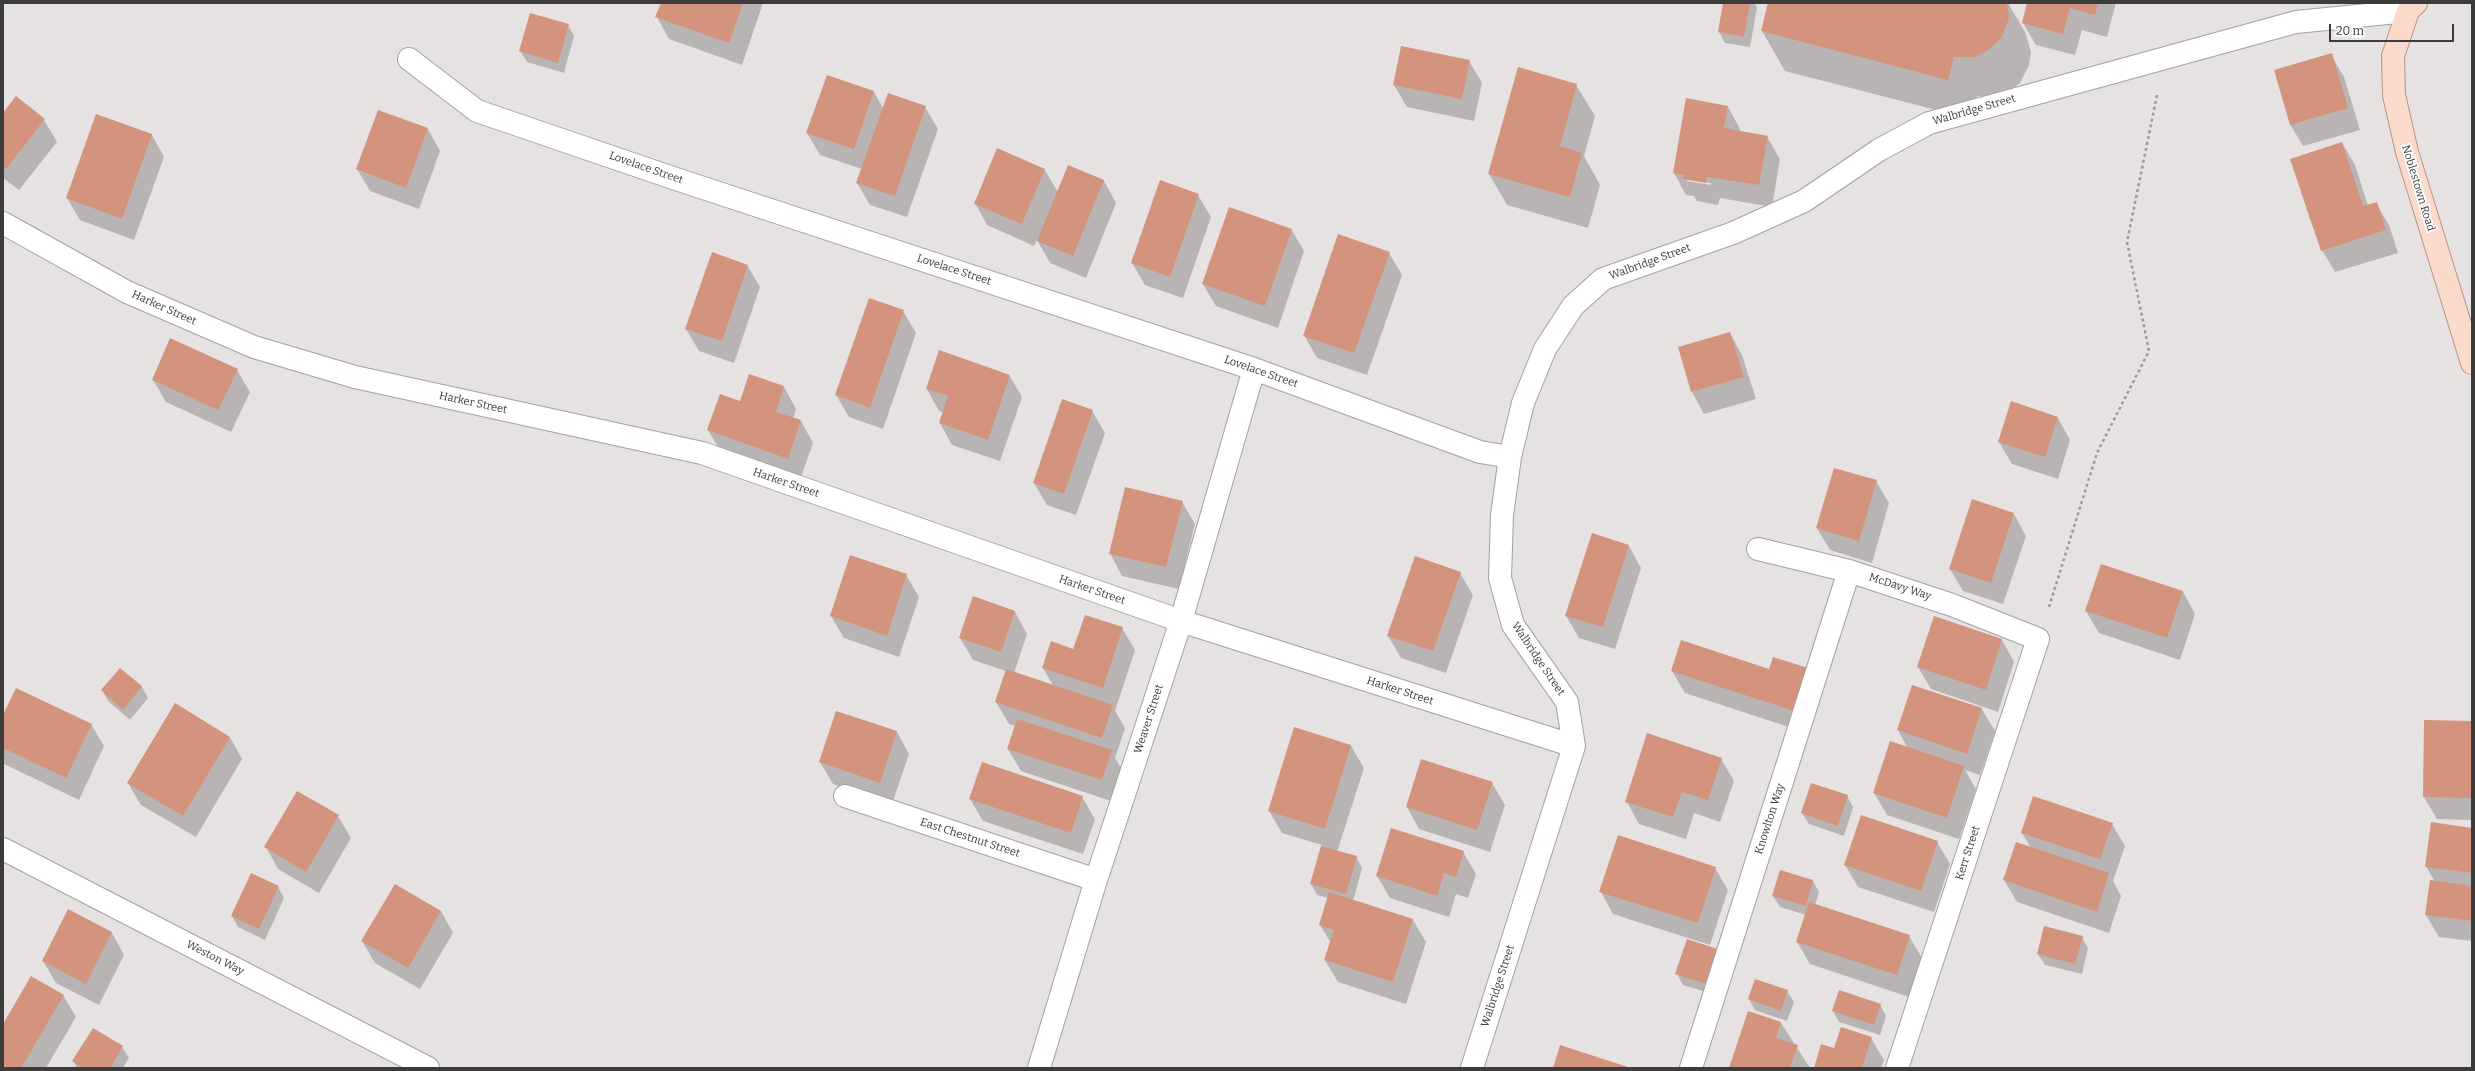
<!DOCTYPE html>
<style>
body{margin:0}
#map{position:relative;width:2475px;height:1071px;overflow:hidden;background:#e6e2e1;font-family:Bitter,serif}
canvas{display:block}
.frame{position:absolute;inset:0;border:4px solid #3d3c3c;pointer-events:none}
.scale{position:absolute;left:2329px;top:24px;width:125px;height:18px;box-sizing:border-box;border:2px solid #3d3c3c;border-top:0;padding-left:5px;font-size:12px;line-height:14px;white-space:nowrap;color:#3d3c3c;-webkit-text-stroke:3px #fff;paint-order:stroke}
</style>
<div id="map">
<canvas width="2475" height="1071"></canvas>
<div class="frame"></div>
<div class="scale">20 m</div>
</div>
<script>
const context = document.querySelector('canvas').getContext('2d');
context.lineJoin = 'round';
function fillPath(path, color) { context.fillStyle = color; context.fill(path, 'evenodd'); }
const shape = rows => new Path2D(rows.map(r => 'M' + r).join(''));
function stroke(path, color, width, dash) { context.strokeStyle = color; context.lineWidth = width; context.lineCap = dash ? 'butt' : 'round'; context.setLineDash(dash || []); context.stroke(path); }
function write(font, color, halo, rows, align = 'center') {
  context.font = font + ' Bitter,serif'; context.lineWidth = 3.5; context.setLineDash([]); context.textBaseline = 'middle'; context.strokeStyle = halo; context.fillStyle = color; for (const [text, x, y, turn = 0] of rows) {
    context.save(); context.translate(x, y); context.rotate((+turn || 0) * Math.PI / 180); context.textAlign = isNaN(turn) ? turn : align; if (halo) context.strokeText(text, 0, 0); context.fillText(text, 0, 0); context.restore();
  }
}
fillPath(shape([
 [662,3,763,3,742,65,669,39,657,17],
 [1724,3,1755,3,1757,8,1750,47,1725,43,1719,32],
 [1769,3,2008,3,2025,32,2031,52,2029,65,2020,83,2010,91,1998,96,1977,96,1971,119,1785,71,1762,31],
 [2028,3,2116,3,2107,37,2082,30,2075,55,2036,45,2023,23],
 [568,25,574,36,564,73,527,62,520,51],
 [2331,55,2344,77,2360,130,2303,146,2290,124],
 [1469,61,1482,83,1474,121,1407,107,1394,85],
 [827,76,874,92,883,108,925,107,938,129,907,217,870,205,857,183,862,169,820,155,807,133],
 [1576,85,1595,116,1584,156,1600,185,1588,228,1507,205,1489,174],
 [1728,107,1740,129,1740,132,1767,137,1780,159,1772,207,1720,198,1718,205,1697,201,1694,196,1686,195,1674,173],
 [1687,179,1711,183,1711,185,1687,181],
 [3,114,44,120,57,142,19,190,3,178],
 [97,115,152,135,164,157,134,240,80,220,67,198],
 [428,129,440,151,419,209,370,191,357,169],
 [2342,143,2355,165,2368,206,2376,203,2389,225,2398,253,2335,272,2322,250,2309,216,2291,159],
 [1068,167,1104,181,1116,203,1086,278,1050,263,1037,240,1034,246,987,225,975,203,1044,169,1058,192],
 [1198,195,1211,217,1183,298,1145,285,1132,263],
 [1291,229,1304,251,1278,328,1216,306,1203,284],
 [1389,253,1402,275,1367,375,1317,358,1304,335],
 [747,265,760,287,734,363,699,351,686,329],
 [903,311,916,333,883,429,849,417,836,395],
 [1730,333,1742,355,1756,399,1704,414,1692,392],
 [237,370,250,392,231,432,166,402,153,380],
 [1009,375,1022,397,1000,461,952,445,940,423,943,412,939,411,927,389],
 [784,387,796,409,793,419,801,421,813,443,800,480,721,452,708,430,740,402],
 [1092,411,1105,433,1076,515,1047,505,1034,483],
 [2058,418,2070,440,2058,479,2012,464,1999,442],
 [1876,481,1889,503,1872,563,1830,550,1817,528],
 [1182,502,1195,524,1179,589,1122,576,1110,553],
 [2014,514,2026,536,2003,604,1963,591,1950,569],
 [1592,534,1629,546,1641,568,1615,649,1579,638,1566,616],
 [1460,573,1473,595,1446,673,1401,658,1388,636],
 [906,575,919,597,899,657,844,638,831,616],
 [2183,592,2195,614,2180,660,2099,633,2086,611],
 [1015,612,1027,634,1014,673,1054,687,1043,668,1122,628,1135,650,1115,711,1125,728,1115,758,1124,773,1114,802,1021,771,1008,749,1016,726,1009,724,996,702,1006,671,973,660,960,638],
 [1935,617,2002,640,2014,662,1998,712,1931,689,1918,667],
 [120,669,142,687,148,698,130,720,108,701,102,690],
 [1769,670,1807,733,1685,693,1672,671],
 [1912,686,1982,709,1995,731,1980,775,1965,770,1976,789,1959,839,1887,815,1874,793,1908,749,1898,730],
 [836,712,897,732,909,754,892,804,833,784,820,762],
 [3,717,91,724,104,746,79,800,4,764],
 [2425,721,2472,722,2472,820,2437,819,2424,797],
 [1295,729,1351,746,1364,768,1337,852,1356,857,1362,868,1353,901,1413,920,1426,942,1406,1004,1338,982,1325,960,1331,943,1320,925,1328,898,1317,895,1311,884,1322,845,1282,833,1269,811],
 [230,737,242,759,196,837,141,805,128,783],
 [1721,759,1734,781,1720,822,1694,813,1686,839,1639,824,1627,802],
 [1492,783,1505,805,1490,852,1419,829,1407,807],
 [298,793,338,816,351,838,319,893,278,869,266,847],
 [1847,796,1853,807,1844,836,1809,824,1802,813],
 [1082,797,1095,819,1083,854,983,821,970,799],
 [2112,824,2125,846,2113,881,2121,896,2109,933,2017,902,2004,880,2031,848,2022,833],
 [2472,829,2472,941,2439,937,2426,915,2435,882,2426,866],
 [1937,842,1950,864,1934,912,1858,887,1845,865],
 [1463,852,1476,874,1468,898,1456,894,1449,917,1390,898,1377,876],
 [1715,868,1728,890,1710,945,1613,914,1601,892],
 [1813,881,1819,892,1815,905,1909,936,1922,958,1909,997,1810,964,1797,942,1806,915,1780,907,1773,896],
 [278,887,284,898,265,940,238,927,232,916],
 [441,911,453,933,420,989,375,963,362,941],
 [112,933,124,955,99,1005,56,983,43,961],
 [2082,937,2088,948,2082,974,2045,965,2038,954],
 [1687,941,1716,995,1683,985,1677,974],
 [1787,991,1794,1002,1787,1021,1755,1010,1749,999],
 [63,995,76,1017,46,1068,3,1068,3,1026],
 [1880,1005,1886,1016,1880,1035,1839,1022,1833,1011],
 [1748,1012,1781,1023,1810,1068,1730,1068],
 [1871,1038,1884,1060,1881,1068,1815,1068,1835,1049],
 [122,1047,129,1058,123,1068,77,1068,73,1061]
]), '#0003');
fillPath(shape([
 [661,3,743,3,729,43,655,17],
 [1723,3,1750,3,1744,37,1718,32],
 [1768,3,2007,3,2009,18,2002,37,1987,51,1975,57,1954,57,1948,80,1761,31],
 [2027,3,2098,3,2095,15,2070,8,2063,34,2022,23],
 [530,13,569,24,558,63,519,51],
 [1401,46,1470,60,1462,99,1393,85],
 [2332,53,2348,108,2290,125,2274,70],
 [1518,67,1577,84,1560,146,1582,153,1570,197,1488,174],
 [827,75,874,91,854,149,806,133],
 [888,93,926,106,895,196,856,183],
 [16,96,45,119,6,169,3,167,3,113],
 [1686,98,1728,106,1724,128,1768,136,1759,185,1707,177,1706,183,1683,179,1684,175,1673,173],
 [378,110,428,128,406,188,356,169],
 [96,114,152,134,122,219,66,198],
 [2342,142,2363,206,2377,202,2386,230,2321,251,2290,159],
 [997,148,1045,169,1022,224,974,204],
 [1068,165,1104,180,1073,256,1037,241],
 [1160,180,1199,194,1170,277,1131,263],
 [1229,207,1292,229,1265,306,1202,284],
 [1338,234,1390,252,1354,353,1303,336],
 [712,252,748,265,722,341,685,329],
 [869,298,904,310,870,408,835,395],
 [1730,332,1744,377,1691,392,1678,347],
 [170,338,238,369,218,410,152,380],
 [939,350,1010,375,988,440,939,423,948,396,926,389],
 [749,374,784,386,776,412,801,420,788,459,707,430,720,394,740,401],
 [1062,399,1093,410,1064,494,1033,483],
 [2011,401,2058,417,2045,457,1998,442],
 [1834,468,1877,480,1859,541,1816,528],
 [1125,487,1183,501,1166,567,1109,554],
 [1972,499,2014,513,1991,583,1949,569],
 [1592,533,1629,545,1603,627,1565,616],
 [850,555,907,574,887,636,830,616],
 [1415,556,1461,572,1433,651,1387,636],
 [2101,564,2183,591,2167,638,2085,611],
 [973,596,1015,611,1001,652,959,638],
 [1085,615,1123,627,1103,688,1042,668,1051,641,1073,649],
 [1934,616,2002,639,1986,690,1917,667],
 [1681,640,1769,669,1773,657,1808,668,1794,711,1671,671],
 [120,668,142,686,123,710,101,690],
 [1006,669,1113,705,1102,738,995,702],
 [1912,685,1982,708,1967,754,1897,730],
 [16,688,92,724,66,778,3,748,3,715],
 [175,703,230,737,183,816,127,783],
 [836,711,897,731,880,783,819,762],
 [1017,719,1112,750,1102,780,1007,749],
 [2424,720,2472,721,2472,798,2423,797],
 [1294,727,1351,745,1325,829,1268,811],
 [1647,733,1722,758,1708,800,1682,792,1673,817,1625,802],
 [1890,741,1964,766,1947,818,1873,793],
 [1421,759,1493,782,1477,830,1406,807],
 [982,762,1083,796,1071,833,969,799],
 [1811,783,1848,795,1838,826,1801,813],
 [297,791,339,815,306,872,264,847],
 [2033,796,2113,823,2100,859,2021,833],
 [1861,815,1938,841,1921,891,1844,865],
 [2431,822,2472,828,2472,873,2425,867],
 [1391,828,1464,851,1456,877,1444,873,1437,896,1376,876],
 [1618,835,1716,867,1698,923,1599,892],
 [2016,842,2109,873,2097,912,2003,880],
 [1321,846,1357,856,1346,894,1310,884],
 [1780,870,1813,880,1806,906,1772,896],
 [251,873,279,886,259,929,231,916],
 [2430,880,2472,886,2472,921,2425,915],
 [395,884,441,911,408,968,361,941],
 [1329,892,1413,919,1393,982,1324,960,1334,930,1319,925],
 [1809,902,1910,935,1897,975,1796,942],
 [68,909,112,932,86,984,42,961],
 [2044,926,2083,936,2075,964,2037,954],
 [1687,939,1721,950,1710,985,1675,974],
 [31,976,64,995,21,1068,3,1068,3,1024],
 [1755,979,1788,990,1781,1011,1748,999],
 [1839,990,1881,1004,1874,1025,1832,1011],
 [1748,1011,1781,1022,1776,1038,1798,1045,1790,1068,1729,1068],
 [1841,1027,1872,1037,1862,1068,1814,1068,1821,1044,1834,1048],
 [93,1028,123,1046,110,1068,83,1068,72,1061],
 [1560,1045,1631,1068,1553,1068]
]), '#d3937c');
const minor = shape([
 [409,59,477,111,676,179,1254,369,1480,452,1510,457],
 [3,223,127,292,254,347,355,377,702,453,1181,621,1574,746],
 [1758,549,1849,571,1952,605,2038,639,1897,1068],
 [845,796,1096,880],
 [3,849,428,1068],
 [1039,1068,1096,880,1181,621,1254,369],
 [1472,1068,1574,746,1567,702,1513,625,1500,578,1502,515,1510,457,1523,403,1545,349,1573,306,1603,279,1733,233,1804,201,1879,150,1929,123,2296,22,2408,11],
 [1691,1068,1849,571]
]);
const major = shape([
 [2416,3,2408,11,2393,56,2394,95,2407,152,2472,363]
]);
stroke(minor, '#a4a1a0', 24);
stroke(major, '#b69483', 24);
stroke(shape([
 [2049,607,2097,453,2149,351,2127,242,2157,95]
]), '#9d9a99', 2.5, [3, 3]);
stroke(minor, '#fff', 22);
stroke(major, '#fadbcb', 22);
write('11px', '#3d3c3c', '#fff', [
 ["Walbridge Street",1974,110,-16],
 ["Lovelace Street",646,168,19],
 ["Noblestown Road",2418,188,73],
 ["Walbridge Street",1650,262,-20],
 ["Lovelace Street",954,270,18],
 ["Harker Street",164,308,24],
 ["Lovelace Street",1261,372,19],
 ["Harker Street",473,403,12],
 ["Harker Street",786,483,19],
 ["McDavy Way",1900,587,18],
 ["Harker Street",1092,590,19],
 ["Walbridge Street",1538,659,56],
 ["Harker Street",1400,691,18],
 ["Weaver Street",1149,719,-72],
 ["Knowlton Way",1770,819,-72],
 ["East Chestnut Street",970,838,18],
 ["Kerr Street",1968,853,-72],
 ["Weston Way",215,958,27],
 ["Walbridge Street",1498,986,-72]
]);
</script>
